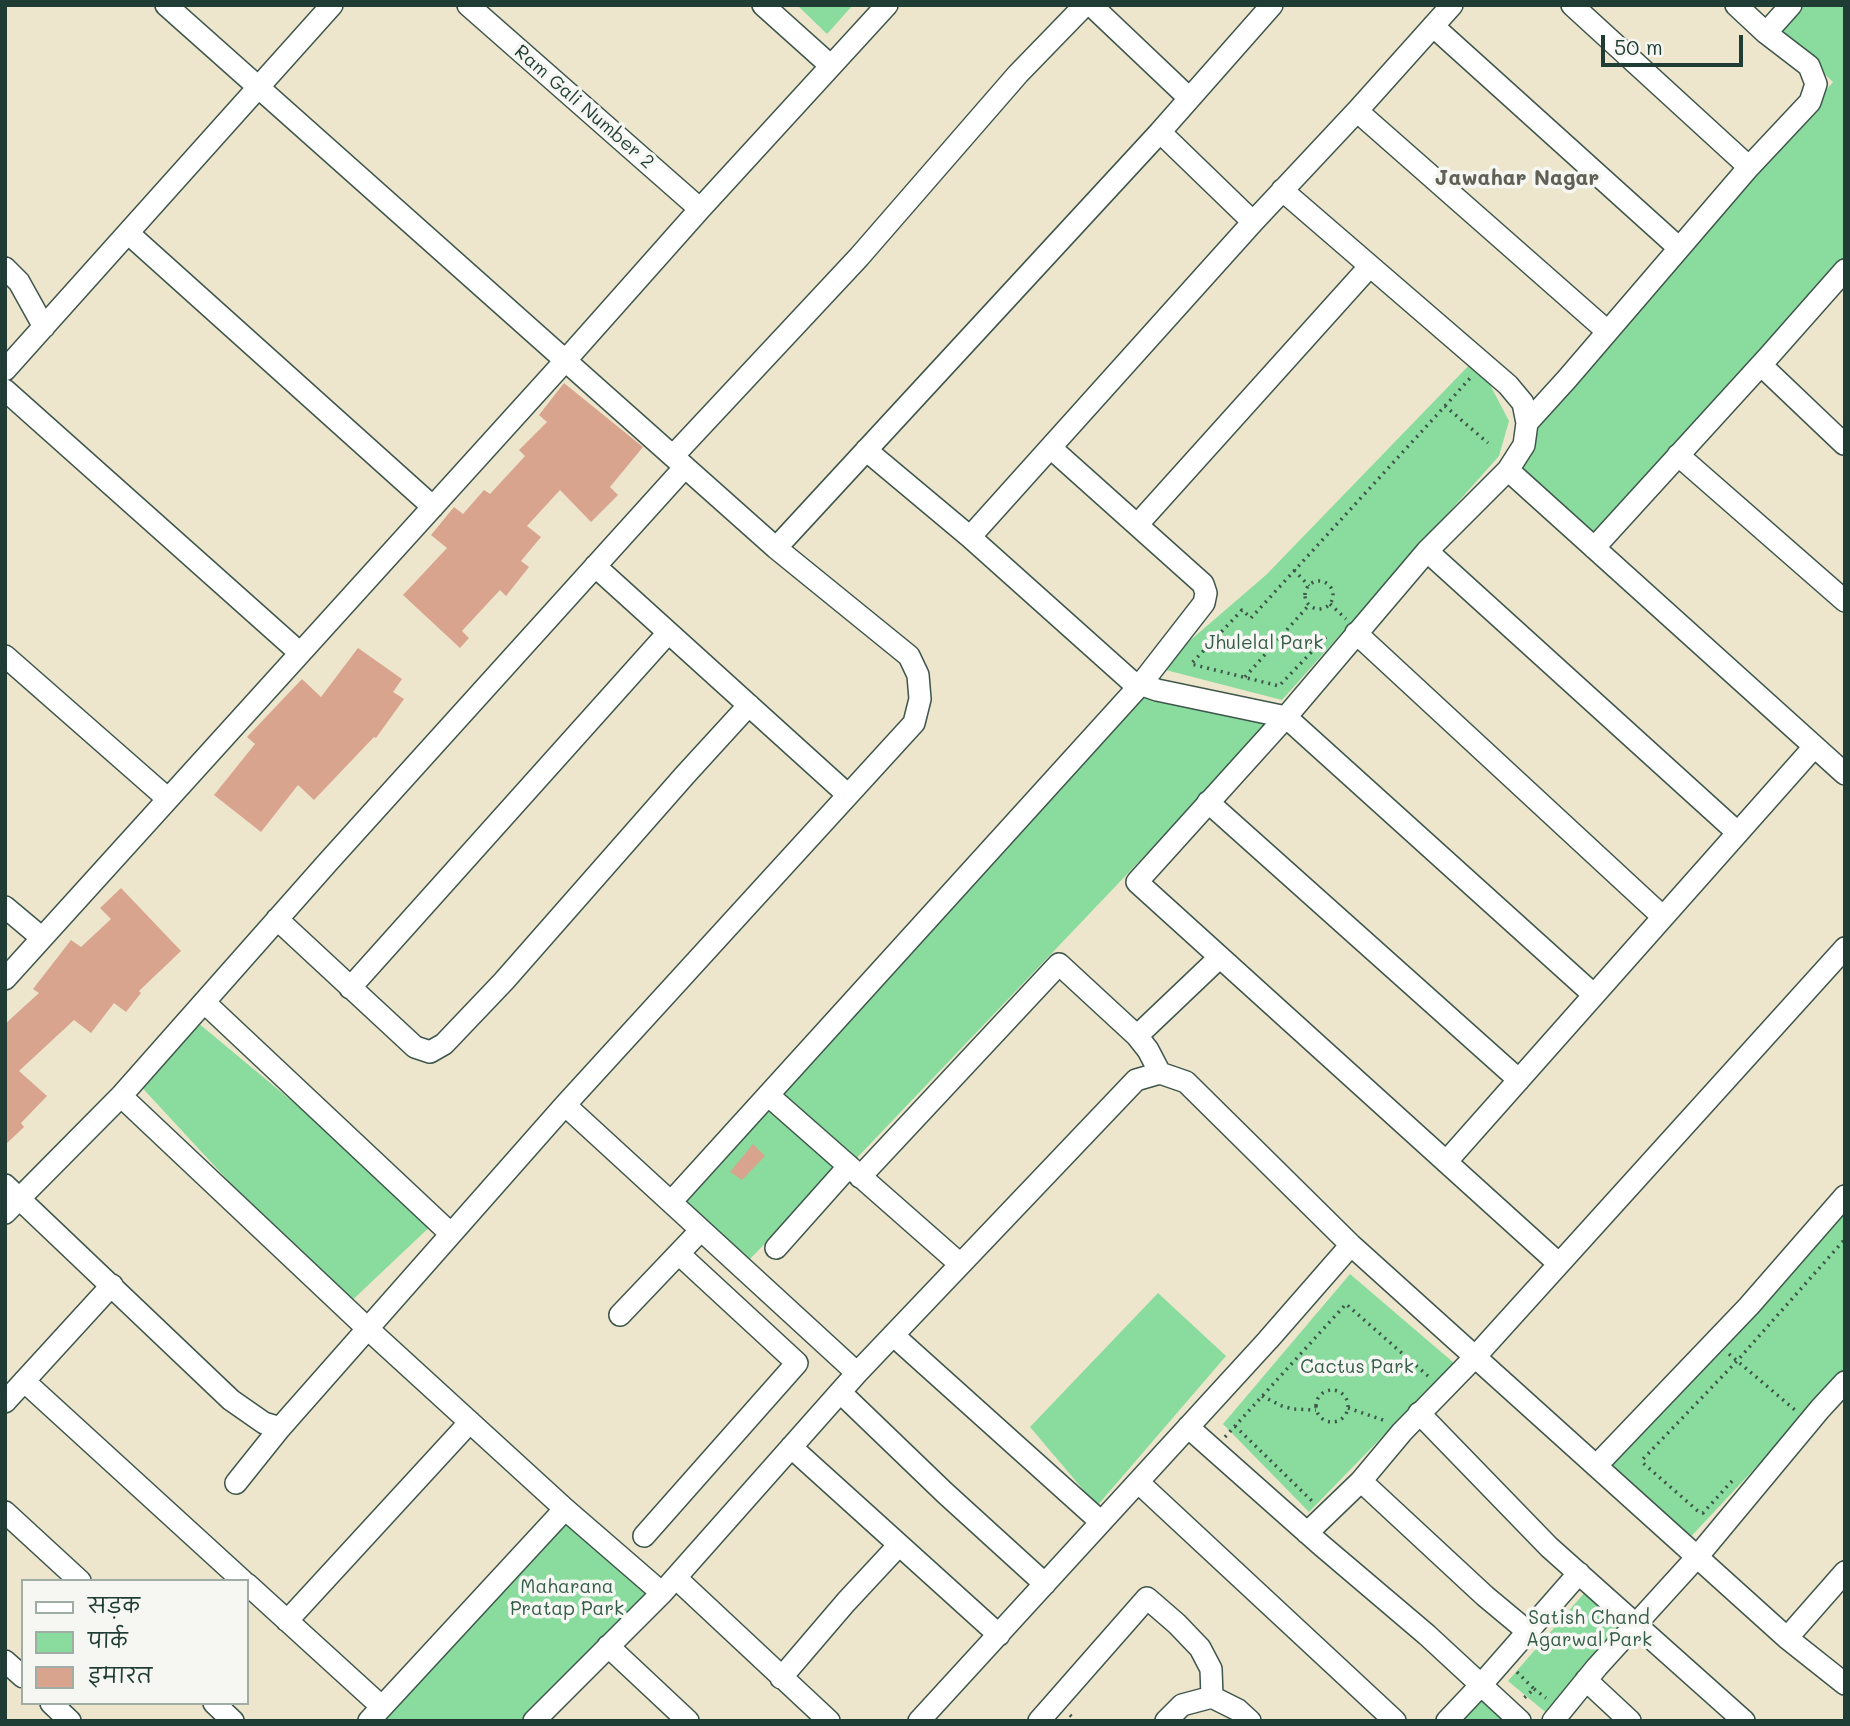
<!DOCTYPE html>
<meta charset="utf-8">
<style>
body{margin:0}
#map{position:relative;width:1850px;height:1726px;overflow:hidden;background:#ede6cd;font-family:Mali,"Playpen Sans Deva",sans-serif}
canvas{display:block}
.frame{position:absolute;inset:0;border:7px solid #1f3d34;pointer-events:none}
.legend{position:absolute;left:21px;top:1579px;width:228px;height:126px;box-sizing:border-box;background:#f6f6f2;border:2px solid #a0aca6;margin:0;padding:9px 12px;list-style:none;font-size:21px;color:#1f3d34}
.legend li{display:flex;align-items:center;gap:14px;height:35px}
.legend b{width:35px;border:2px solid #a0aca6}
.scale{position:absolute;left:1601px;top:35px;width:142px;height:32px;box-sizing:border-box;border:4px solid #1f3d34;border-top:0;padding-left:9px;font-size:21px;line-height:24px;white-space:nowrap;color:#1f3d34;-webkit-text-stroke:5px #f6f6f2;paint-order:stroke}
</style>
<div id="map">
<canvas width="1850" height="1726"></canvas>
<div class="frame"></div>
<ul class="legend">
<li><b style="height:9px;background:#fff"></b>सड़क</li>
<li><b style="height:19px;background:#89dc9d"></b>पार्क</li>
<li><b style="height:19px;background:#d8a48e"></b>इमारत</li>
</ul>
<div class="scale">50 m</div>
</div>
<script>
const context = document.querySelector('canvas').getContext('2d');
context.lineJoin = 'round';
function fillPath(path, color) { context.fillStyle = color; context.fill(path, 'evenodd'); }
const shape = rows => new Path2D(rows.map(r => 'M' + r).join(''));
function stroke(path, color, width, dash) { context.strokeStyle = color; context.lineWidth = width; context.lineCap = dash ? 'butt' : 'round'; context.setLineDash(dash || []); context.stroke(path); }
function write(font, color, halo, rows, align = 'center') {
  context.font = font + ' Mali,sans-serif'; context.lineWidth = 7; context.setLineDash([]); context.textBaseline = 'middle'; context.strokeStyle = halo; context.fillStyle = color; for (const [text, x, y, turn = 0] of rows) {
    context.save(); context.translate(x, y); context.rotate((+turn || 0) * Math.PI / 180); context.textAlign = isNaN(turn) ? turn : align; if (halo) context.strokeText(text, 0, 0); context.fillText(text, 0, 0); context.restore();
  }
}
fillPath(shape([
 [797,5,853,5,827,34],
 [1802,5,1845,5,1845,260,1594,540,1519,468,1535,427,1833,82,1778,31],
 [1476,358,1509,421,1499,456,1282,700,1158,668,1266,575],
 [1144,693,1271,723,853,1162,840,1167,747,1262,685,1200],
 [191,1017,436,1221,345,1307,135,1080],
 [1845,1209,1845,1372,1684,1544,1605,1473],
 [1350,1274,1454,1363,1309,1512,1223,1424],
 [1158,1293,1226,1356,1097,1506,1030,1427],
 [562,1519,649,1595,524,1721,377,1721],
 [1586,1591,1630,1625,1549,1715,1508,1681],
 [1483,1693,1514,1721,1459,1721]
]), '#89dc9d');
fillPath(shape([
 [564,383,643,447,610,487,618,495,591,522,560,490,527,526,541,537,521,561,529,567,506,596,500,590,462,631,469,638,460,648,403,595,447,548,431,535,454,507,463,514,484,490,490,494,525,456,519,450,547,422,539,415],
 [358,648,402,679,393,692,404,699,376,738,374,737,314,800,298,785,261,832,214,795,255,744,247,737,302,679,321,697],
 [121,888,181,951,139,991,141,993,126,1012,114,1003,91,1033,74,1020,19,1071,47,1096,21,1123,24,1127,5,1145,5,1024,39,993,33,989,71,940,81,947,111,919,100,908],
 [753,1144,765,1156,742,1180,730,1172]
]), '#d8a48e');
const minor = shape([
 [166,5,776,548,909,656,918,675,920,699,914,723,565,1105,280,1428,236,1483],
 [468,5,700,209],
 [763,5,831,66],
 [1091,5,1189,98],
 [1572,5,1749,167],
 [1433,26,1679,248],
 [1766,33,1791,5],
 [1357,111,1607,331],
 [1160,132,1253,222],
 [1282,190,1508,385,1523,403,1527,423,1524,445,1508,470,1427,551,1286,717,1137,882,1559,1264],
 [128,233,433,507],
 [5,268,19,282,44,327],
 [1761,365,1844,444],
 [5,370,332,5],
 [5,390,300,653],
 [1527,423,1567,379,1749,167,1810,102,1816,84,1809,66,1766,33,1736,5],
 [866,450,970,537,1131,681,1157,690,1286,717,1594,995],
 [1678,455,1845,601],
 [673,456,859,257,1018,74,1085,5],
 [1508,470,1845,774],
 [1137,525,1370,266],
 [970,537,1253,222,1357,111,1452,5],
 [776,548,1160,132,1272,5],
 [1594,548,1769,356,1845,270],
 [1427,551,1738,833],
 [595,566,848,795],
 [1356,633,1663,917],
 [5,656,168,799],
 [1208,802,1519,1080],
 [5,907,42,938],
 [277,919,415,1047,430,1052,444,1044,504,981,685,775,749,705],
 [5,979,565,361,700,209,887,5],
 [350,988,668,633],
 [204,1002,451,1234],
 [1137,1036,1220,957],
 [768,1095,960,1264],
 [121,1096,368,1329,565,1509,662,1593],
 [565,1105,857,1373],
 [1446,1162,1814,747],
 [860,1177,1059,964,1137,1036,1148,1050,1160,1073],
 [5,1185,231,1400,264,1423,280,1428],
 [671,1202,1141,684,1204,603,1206,593,1203,584,1051,448],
 [5,1213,121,1096,328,862,685,467],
 [776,1248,849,1166],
 [620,1315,701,1230],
 [893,1335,1101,1522],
 [24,1381,243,1581],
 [840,1392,945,1493,1045,1584],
 [5,1402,112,1285],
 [1419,1413,1549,1547,1744,1721],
 [1188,1427,1321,1545,1427,1635,1520,1721],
 [791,1447,999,1635],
 [1596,1466,1749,1306,1845,1196],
 [1361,1481,1485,1596,1527,1631],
 [1138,1482,1395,1721],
 [5,1512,80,1581],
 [1307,1533,1361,1481,1402,1432,1475,1357,1845,948],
 [644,1536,797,1363,679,1254],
 [676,1578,829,1721],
 [247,1584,382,1707],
 [287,1621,470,1422],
 [1787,1638,1845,1572],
 [608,1646,688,1721],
 [5,1661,23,1677],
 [781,1678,846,1602,899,1545],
 [1586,1680,1630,1721],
 [51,1703,70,1721],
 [214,1703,233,1721],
 [369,1721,565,1509],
 [534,1721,662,1593,857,1373,1136,1080,1160,1073,1186,1082,1351,1245,1787,1638,1845,1684],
 [919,1721,1268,1340,1351,1245],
 [1039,1721,1147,1598,1177,1624,1200,1648,1211,1669,1212,1697],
 [1166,1721,1182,1705,1212,1697,1238,1710,1250,1721],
 [1447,1721,1481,1685,1579,1573],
 [1553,1721,1597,1667,1697,1557,1820,1409,1845,1382]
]);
stroke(minor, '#3e564b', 24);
stroke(shape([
 [1445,406,1472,376],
 [1294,570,1309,586],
 '1305 595a14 14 0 1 1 28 0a14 14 0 1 1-28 0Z',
 [1330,604,1346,619],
 [1326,637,1279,686,1191,664,1242,610,1251,618,1445,406,1488,443],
 [1245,677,1309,605],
 [1729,1354,1795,1410],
 '1316 1406a16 16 0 1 1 32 0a16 16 0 1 1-32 0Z',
 [1262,1396,1282,1406,1293,1409,1316,1410],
 [1348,1408,1386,1421],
 [1235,1426,1312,1501,1313,1500],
 [1225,1437,1346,1304,1428,1376],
 [1732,1481,1703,1513,1699,1512,1643,1463,1643,1459,1737,1361,1845,1239],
 [1517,1672,1534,1689,1524,1698],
 [1534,1689,1546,1698],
 [1070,1715,1076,1721]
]), '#3e564b', 3.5, [2, 5]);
stroke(minor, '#fff', 21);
write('19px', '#1f3d34', '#f6f6f2', [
 ["Ram Gali Number 2",584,107,41]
]);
write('19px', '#345d49', '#f6f6f2', [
 ["Jhulelal Park",1264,643],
 ["Cactus Park",1357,1367],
 ["Maharana",567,1587],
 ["Pratap Park",567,1609],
 ["Satish Chand",1589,1618],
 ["Agarwal Park",1589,1640]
]);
write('bold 21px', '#606154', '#f6f6f2', [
 ["Jawahar Nagar",1517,179]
]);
</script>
